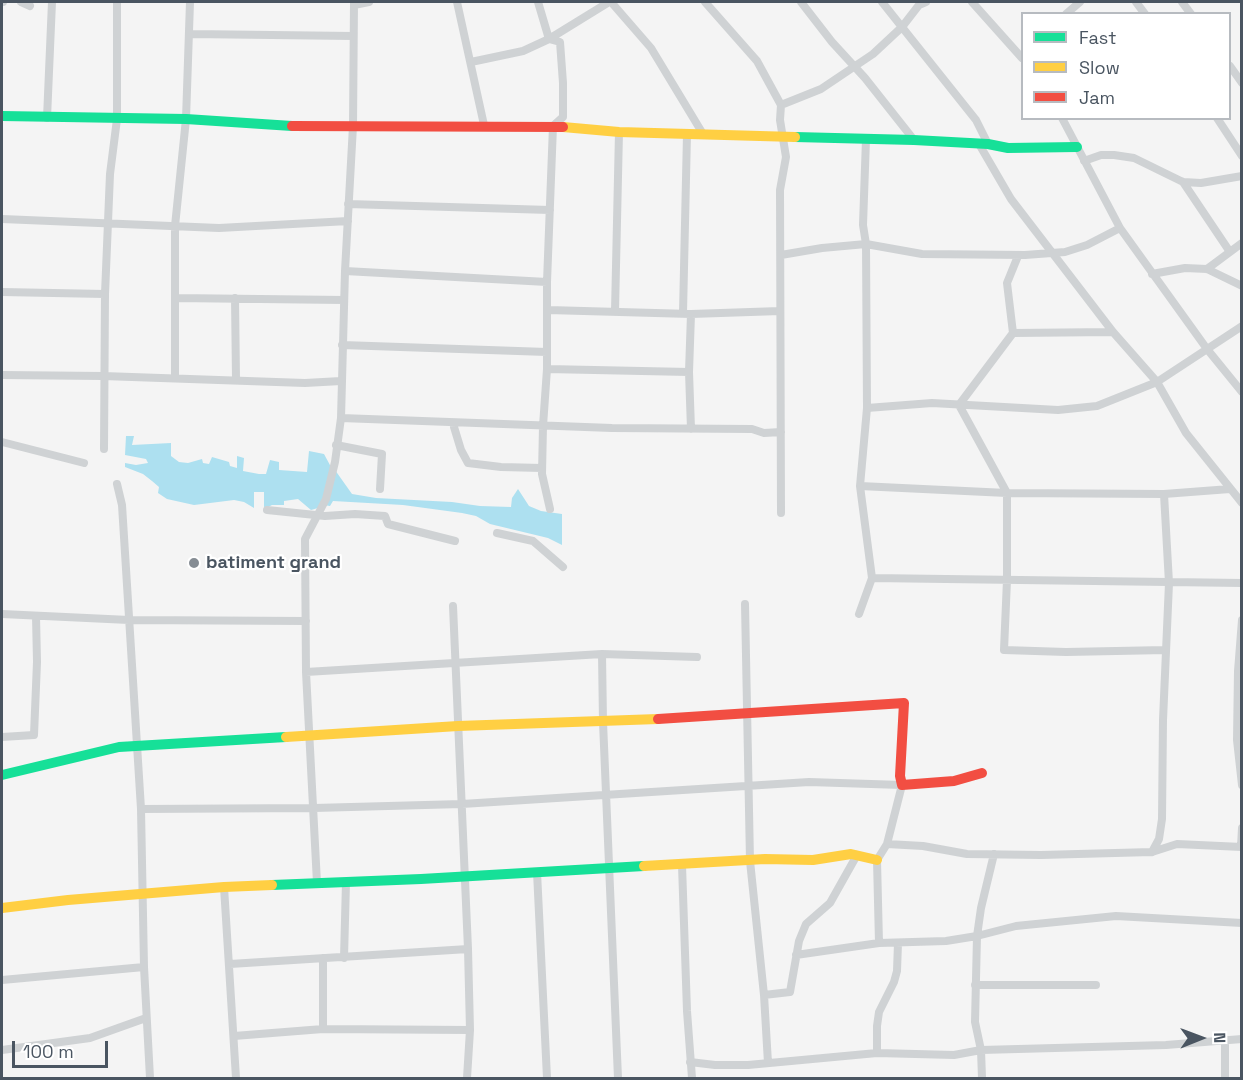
<!DOCTYPE html>
<style>
body{margin:0}
#map{position:relative;width:1243px;height:1080px;overflow:hidden;background:#f4f4f4;font-family:"Space Grotesk",sans-serif}
canvas{display:block}
.frame{position:absolute;inset:0;border:3px solid #4a5561;pointer-events:none}
.legend{position:absolute;left:1021px;top:12px;width:210px;height:108px;box-sizing:border-box;background:#fff;border:2px solid #b7bbc0;margin:0;padding:8px 10px;list-style:none;font-size:18px;color:#4a5561}
.legend li{display:flex;align-items:center;gap:12px;height:30px}
.legend b{width:30px;border:2px solid #b7bbc0}
.north{position:absolute;left:1171px;top:1008px;width:60px;height:60px;-webkit-text-stroke:4px #fff;paint-order:stroke;rotate:89deg;font-size:16px;font-weight:700;line-height:24px;text-align:center;color:#4a5561}
.north::after{content:'';display:block;margin:auto;width:21px;height:27px;background:#4a5561;clip-path:polygon(50% 0,100% 100%,50% 72%,0 100%)}
.scale{position:absolute;left:12px;top:1041px;width:96px;height:27px;box-sizing:border-box;border:3px solid #4a5561;border-top:0;padding-left:8px;font-size:18px;line-height:21px;white-space:nowrap;color:#4a5561;-webkit-text-stroke:4px #fff;paint-order:stroke}
</style>
<div id="map">
<canvas width="1243" height="1080"></canvas>
<div class="frame"></div>
<ul class="legend">
<li><b style="height:8px;background:#16e098"></b>Fast</li>
<li><b style="height:8px;background:#ffcf43"></b>Slow</li>
<li><b style="height:8px;background:#f24e42"></b>Jam</li>
</ul>
<div class="north">N</div>
<div class="scale">100 m</div>
</div>
<script>
const context = document.querySelector('canvas').getContext('2d');
context.lineJoin = 'round';
function fillPath(path, color) { context.fillStyle = color; context.fill(path, 'evenodd'); }
const shape = rows => new Path2D(rows.map(r => 'M' + r).join(''));
function stroke(path, color, width, dash) { context.strokeStyle = color; context.lineWidth = width; context.lineCap = dash ? 'butt' : 'round'; context.setLineDash(dash || []); context.stroke(path); }
function write(font, color, halo, rows, align = 'center') {
  context.font = font + ' "Space Grotesk",sans-serif'; context.lineWidth = 4.5; context.setLineDash([]); context.textBaseline = 'middle'; context.strokeStyle = halo; context.fillStyle = color; for (const [text, x, y, turn = 0] of rows) {
    context.save(); context.translate(x, y); context.rotate((+turn || 0) * Math.PI / 180); context.textAlign = isNaN(turn) ? turn : align; if (halo) context.strokeText(text, 0, 0); context.fillText(text, 0, 0); context.restore();
  }
}
fillPath(shape([
 [126,436,134,436,132,445,171,443,171,456,179,462,188,463,202,459,203,463,209,464,212,457,229,462,230,466,237,468,237,456,244,458,243,471,259,474,266,474,270,460,279,462,279,470,307,472,309,451,324,454,331,467,327,492,318,508,311,510,298,499,284,501,284,505,272,505,264,509,264,492,254,492,254,508,244,502,234,500,194,505,167,499,158,493,159,487,152,481,143,474,125,467,125,463,136,465,148,463,146,459,125,455],
 [335,470,352,494,376,498,452,502,480,506,511,507,512,498,518,489,529,506,541,511,562,514,562,545,548,538,490,524,476,516,462,513,403,505,333,501,330,506,324,505]
]), '#ade0f0');
stroke(shape([
 [2,2,3,2],
 [21,2,30,6],
 [457,2,484,125],
 [538,2,549,39,560,42,563,83,563,117,553,126,547,282,547,369,543,426,542,474,550,509],
 [611,2,651,48,703,134],
 [705,2,757,61,781,105,780,120,786,157,780,190,781,513],
 [801,2,832,42,865,78,914,140],
 [882,2,976,120,988,144],
 [972,2,1022,58],
 [1136,2,1145,14],
 [1182,2,1191,14],
 [354,5,369,2],
 [1066,14,1080,2],
 [190,34,353,36],
 [471,62,523,51,549,39,609,2],
 [1230,66,1242,83],
 [781,105,821,89,873,54,902,27,919,5,926,2],
 [47,118,52,2],
 [1062,118,1120,228,1207,349,1242,392],
 [1217,118,1242,156],
 [979,144,1011,199,1113,332,1157,382,1186,433,1242,503],
 [1084,161,1101,155,1114,155,1134,158,1183,182,1201,183,1242,176],
 [1183,182,1230,252],
 [348,204,550,210],
 [2,219,219,228,348,221],
 [781,255,822,248,866,244,922,254,1025,255,1065,252,1087,245,1120,228],
 [1018,256,1007,283,1013,333,959,405,1007,493,1007,580,1004,650,1066,652,1166,650],
 [1207,269,1242,243],
 [345,271,547,282],
 [1152,274,1185,268,1207,269,1242,286],
 [2,292,105,294],
 [175,298,344,300],
 [235,298,236,379],
 [548,310,691,314,780,311],
 [615,311,619,132],
 [683,313,687,134],
 [691,314,689,372,691,429],
 [1013,333,1113,332],
 [342,345,547,352],
 [547,369,689,372],
 [2,375,103,376,305,383,341,381],
 [175,378,175,226,186,119,190,2],
 [867,408,932,403,1058,410,1097,406,1157,382,1242,326],
 [341,418,612,428,752,429,764,433,781,432],
 [454,427,461,450,468,463,501,467,542,468],
 [2,442,84,463],
 [336,445,382,454,380,489],
 [104,449,105,294,110,174,117,119,117,2],
 [117,484,122,505,141,809,144,967,150,1078],
 [860,486,1007,493,1164,494,1230,489],
 [267,510,325,516,355,514,385,516,388,524,455,541],
 [497,533,533,541,563,567],
 [872,578,1242,583],
 [745,604,750,861,764,995,768,1063],
 [453,606,468,949,470,1030,467,1078],
 [2,614,129,620,306,621],
 [859,614,872,578,860,486,867,408,866,244,863,225,866,139],
 [1242,620,1238,671,1237,740,1242,785],
 [602,654,603,722,618,1078],
 [306,672,602,654,697,657],
 [2,737,34,735,37,662,36,616],
 [141,809,314,808,462,804,809,782,902,785,887,844],
 [1241,847,1242,828],
 [1152,852,1159,839,1162,819,1163,720,1169,583,1164,494],
 [682,865,687,1011,692,1078],
 [537,872,547,1078],
 [317,883,306,672,305,539,326,499,335,462,341,418,345,271,353,126,354,2],
 [224,887,236,1078],
 [879,943,877,860,887,844,923,846,967,854,1041,855,1152,852,1177,844,1242,847],
 [796,955,879,943,946,941,977,936,1016,926,1116,916,1242,923],
 [344,958,346,882],
 [230,964,468,949],
 [2,980,144,967],
 [975,985,1096,985],
 [764,995,790,992,799,941,806,924,830,903,857,855],
 [323,1029,323,958],
 [234,1036,323,1029,470,1030],
 [2,1050,90,1038,146,1018],
 [877,1053,877,1026,879,1012,894,982,897,971,898,943],
 [690,1062,715,1065,748,1065,877,1053,954,1055,981,1050,1166,1045,1242,1039],
 [982,1078,981,1050,975,1022,977,936,981,908,994,854],
 [1225,1078,1225,1040]
]), '#cfd2d4', 8);
stroke(shape([
 [2,116,186,119,292,126],
 [795,137,914,140,988,144,1008,148,1077,147],
 [2,775,119,747,286,737],
 [272,885,421,879,644,866]
]), '#16e098', 10);
stroke(shape([
 [563,127,619,132,795,137],
 [286,737,458,726,658,719],
 [644,866,765,859,813,860,851,854,877,860],
 [2,908,68,900,224,887,272,885]
]), '#ffcf43', 10);
stroke(shape([
 [292,126,563,127],
 [658,719,904,703,900,776,902,785,954,781,982,773]
]), '#f24e42', 10);
for (const [x, y, r, color] of [
 [194,563,6,"#868d94"]
]) { const dot = new Path2D(); dot.arc(x, y, r, 0, 2 * Math.PI); context.fillStyle = color; context.fill(dot); stroke(dot, '#fff', 2); }
write('bold 18px', '#4a5561', '#fff', [
 ["batiment grand",206,563]
], 'left');
</script>
